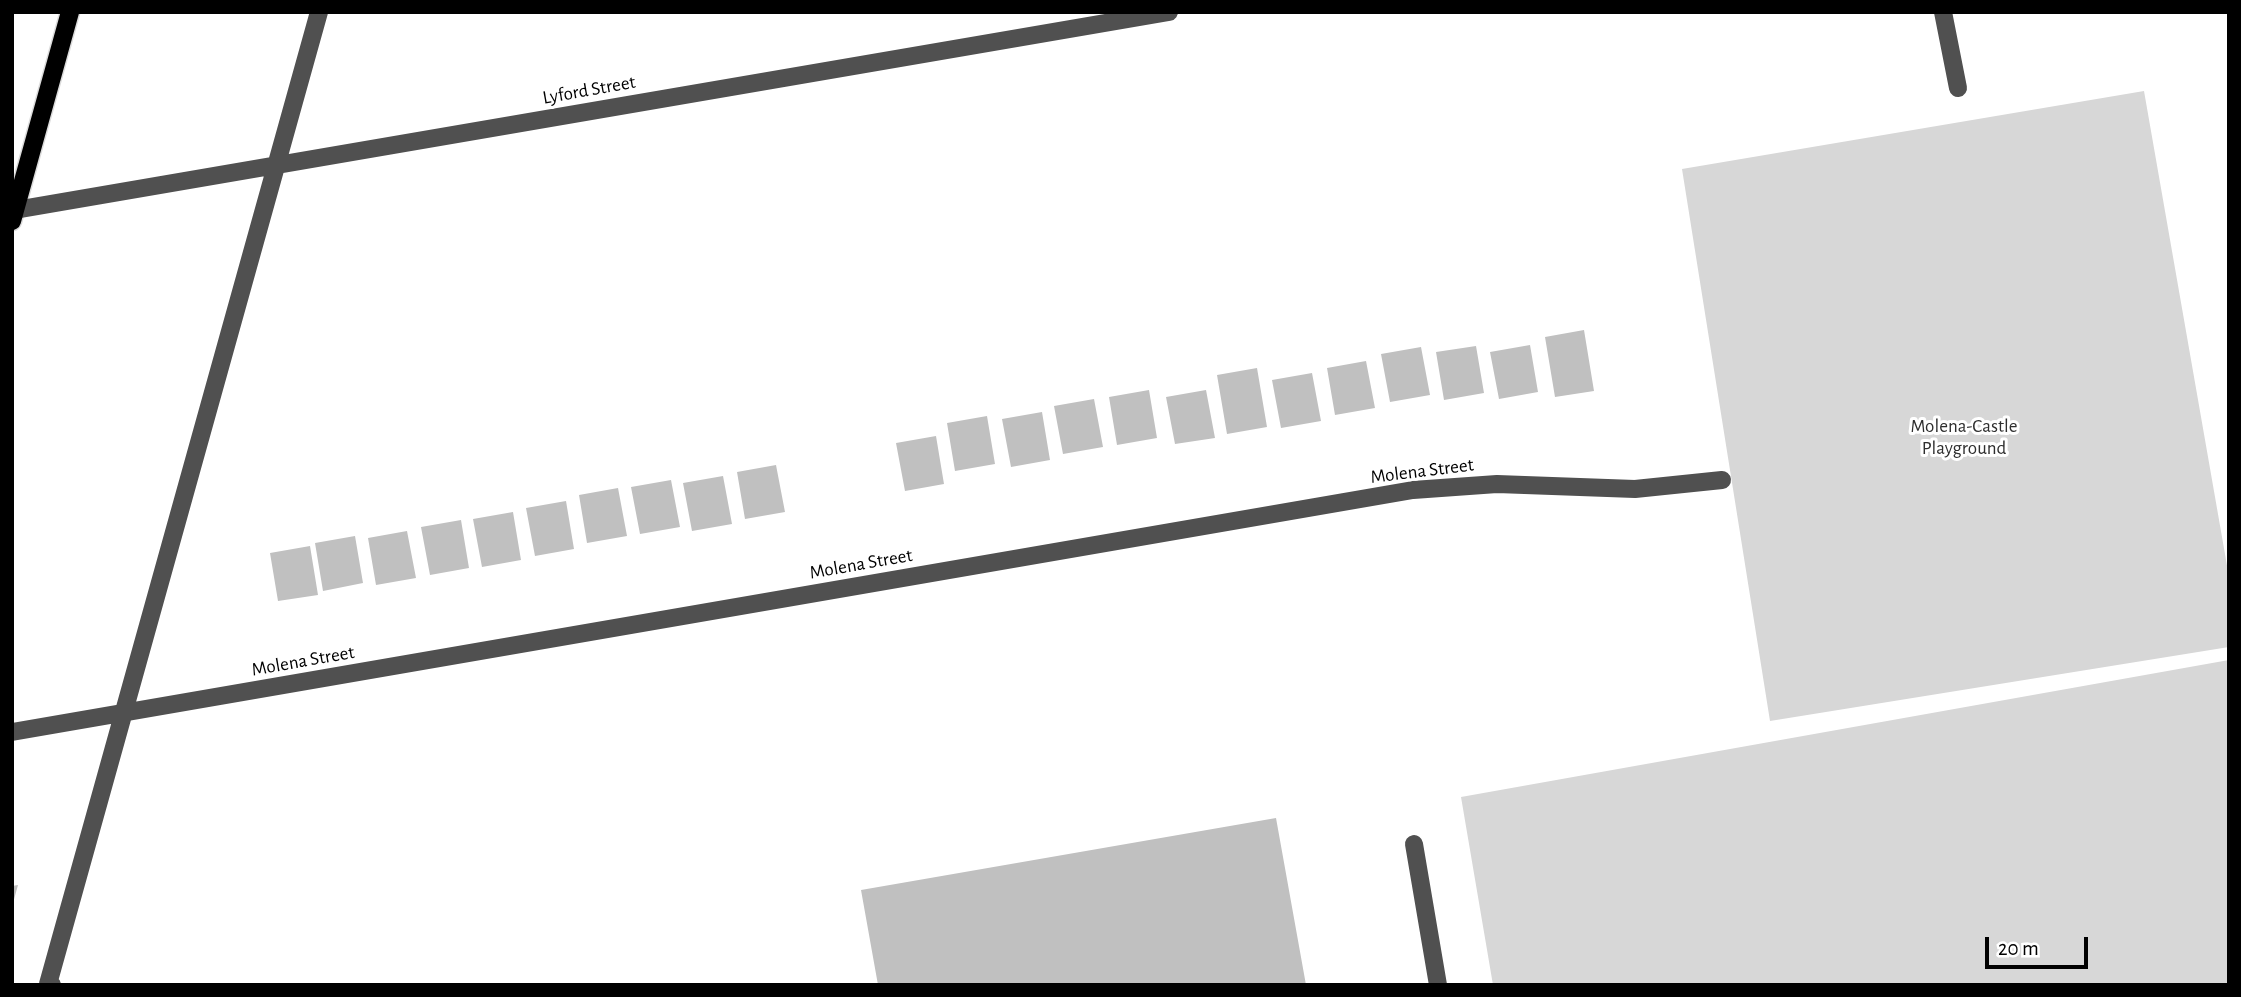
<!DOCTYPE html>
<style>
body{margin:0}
#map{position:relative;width:2241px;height:997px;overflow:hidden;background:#fff;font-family:"Alegreya Sans",sans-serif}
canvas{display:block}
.frame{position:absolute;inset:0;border:14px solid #000;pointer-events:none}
.scale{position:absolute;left:1985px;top:937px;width:103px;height:32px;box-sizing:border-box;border:4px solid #000;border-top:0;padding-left:9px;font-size:21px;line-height:24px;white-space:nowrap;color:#000;-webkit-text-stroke:5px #fff;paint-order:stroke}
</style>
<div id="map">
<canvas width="2241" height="997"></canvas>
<div class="frame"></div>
<div class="scale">20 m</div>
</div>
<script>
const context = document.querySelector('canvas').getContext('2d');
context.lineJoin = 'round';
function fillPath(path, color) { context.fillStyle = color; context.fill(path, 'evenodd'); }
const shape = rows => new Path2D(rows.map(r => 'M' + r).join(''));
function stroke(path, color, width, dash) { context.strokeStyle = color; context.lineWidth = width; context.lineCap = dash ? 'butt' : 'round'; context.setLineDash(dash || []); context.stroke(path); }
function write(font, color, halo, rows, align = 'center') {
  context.font = font + ' "Alegreya Sans",sans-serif'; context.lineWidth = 6; context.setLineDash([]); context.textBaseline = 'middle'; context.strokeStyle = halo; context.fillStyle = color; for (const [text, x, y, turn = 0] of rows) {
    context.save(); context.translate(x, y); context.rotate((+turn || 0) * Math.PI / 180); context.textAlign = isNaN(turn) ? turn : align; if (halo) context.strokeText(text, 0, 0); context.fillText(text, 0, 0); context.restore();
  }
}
fillPath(shape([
 [2144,91,2229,577,2229,647,1770,721,1682,169],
 [2229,660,2229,985,1493,985,1461,797]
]), '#d7d7d7');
fillPath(shape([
 [1584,330,1594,391,1555,397,1545,337],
 [1530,345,1538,392,1499,399,1490,352],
 [1476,346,1484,393,1444,400,1436,352],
 [1421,347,1430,395,1390,402,1381,354],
 [1366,361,1375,408,1335,415,1327,368],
 [1257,368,1267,427,1227,434,1217,375],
 [1312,373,1321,421,1281,428,1272,380],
 [1149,390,1157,438,1117,445,1109,397],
 [1206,390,1215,438,1175,444,1166,397],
 [1094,399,1103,447,1063,454,1054,406],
 [1042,412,1050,460,1011,467,1002,419],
 [987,416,995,464,955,471,947,423],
 [936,436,944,484,905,491,896,443],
 [776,465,785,512,745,519,737,472],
 [723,476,732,524,692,531,683,483],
 [671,480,680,527,640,534,631,487],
 [618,488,627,536,587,543,579,495],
 [566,501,574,549,535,556,526,508],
 [513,512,521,560,482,567,473,519],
 [461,520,469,568,430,575,421,527],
 [407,531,416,578,376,585,368,538],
 [355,536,363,583,323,591,315,543],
 [310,546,318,595,278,601,270,553],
 [1276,818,1306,985,878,985,861,890],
 [18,885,13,903,12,903,12,886]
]), '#c0c0c0');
const major = shape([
 [12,221,70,12]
]);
stroke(major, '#dbdbdb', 21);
stroke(shape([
 [1943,12,1958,88],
 [15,210,1169,12],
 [12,732,1413,490,1497,484,1635,489,1722,480],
 [1414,844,1438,985],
 [52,985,48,984,319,12]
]), '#505050', 18);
stroke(major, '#000', 18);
write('19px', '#000', '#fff', [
 ["Lyford Street",589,90,-10],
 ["Molena Street",1422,471,-7],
 ["Molena Street",861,564,-10],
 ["Molena Street",303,661,-10]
]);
write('19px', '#2e2e2e', '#fff', [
 ["Molena-Castle",1964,426],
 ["Playground",1964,448]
]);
</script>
